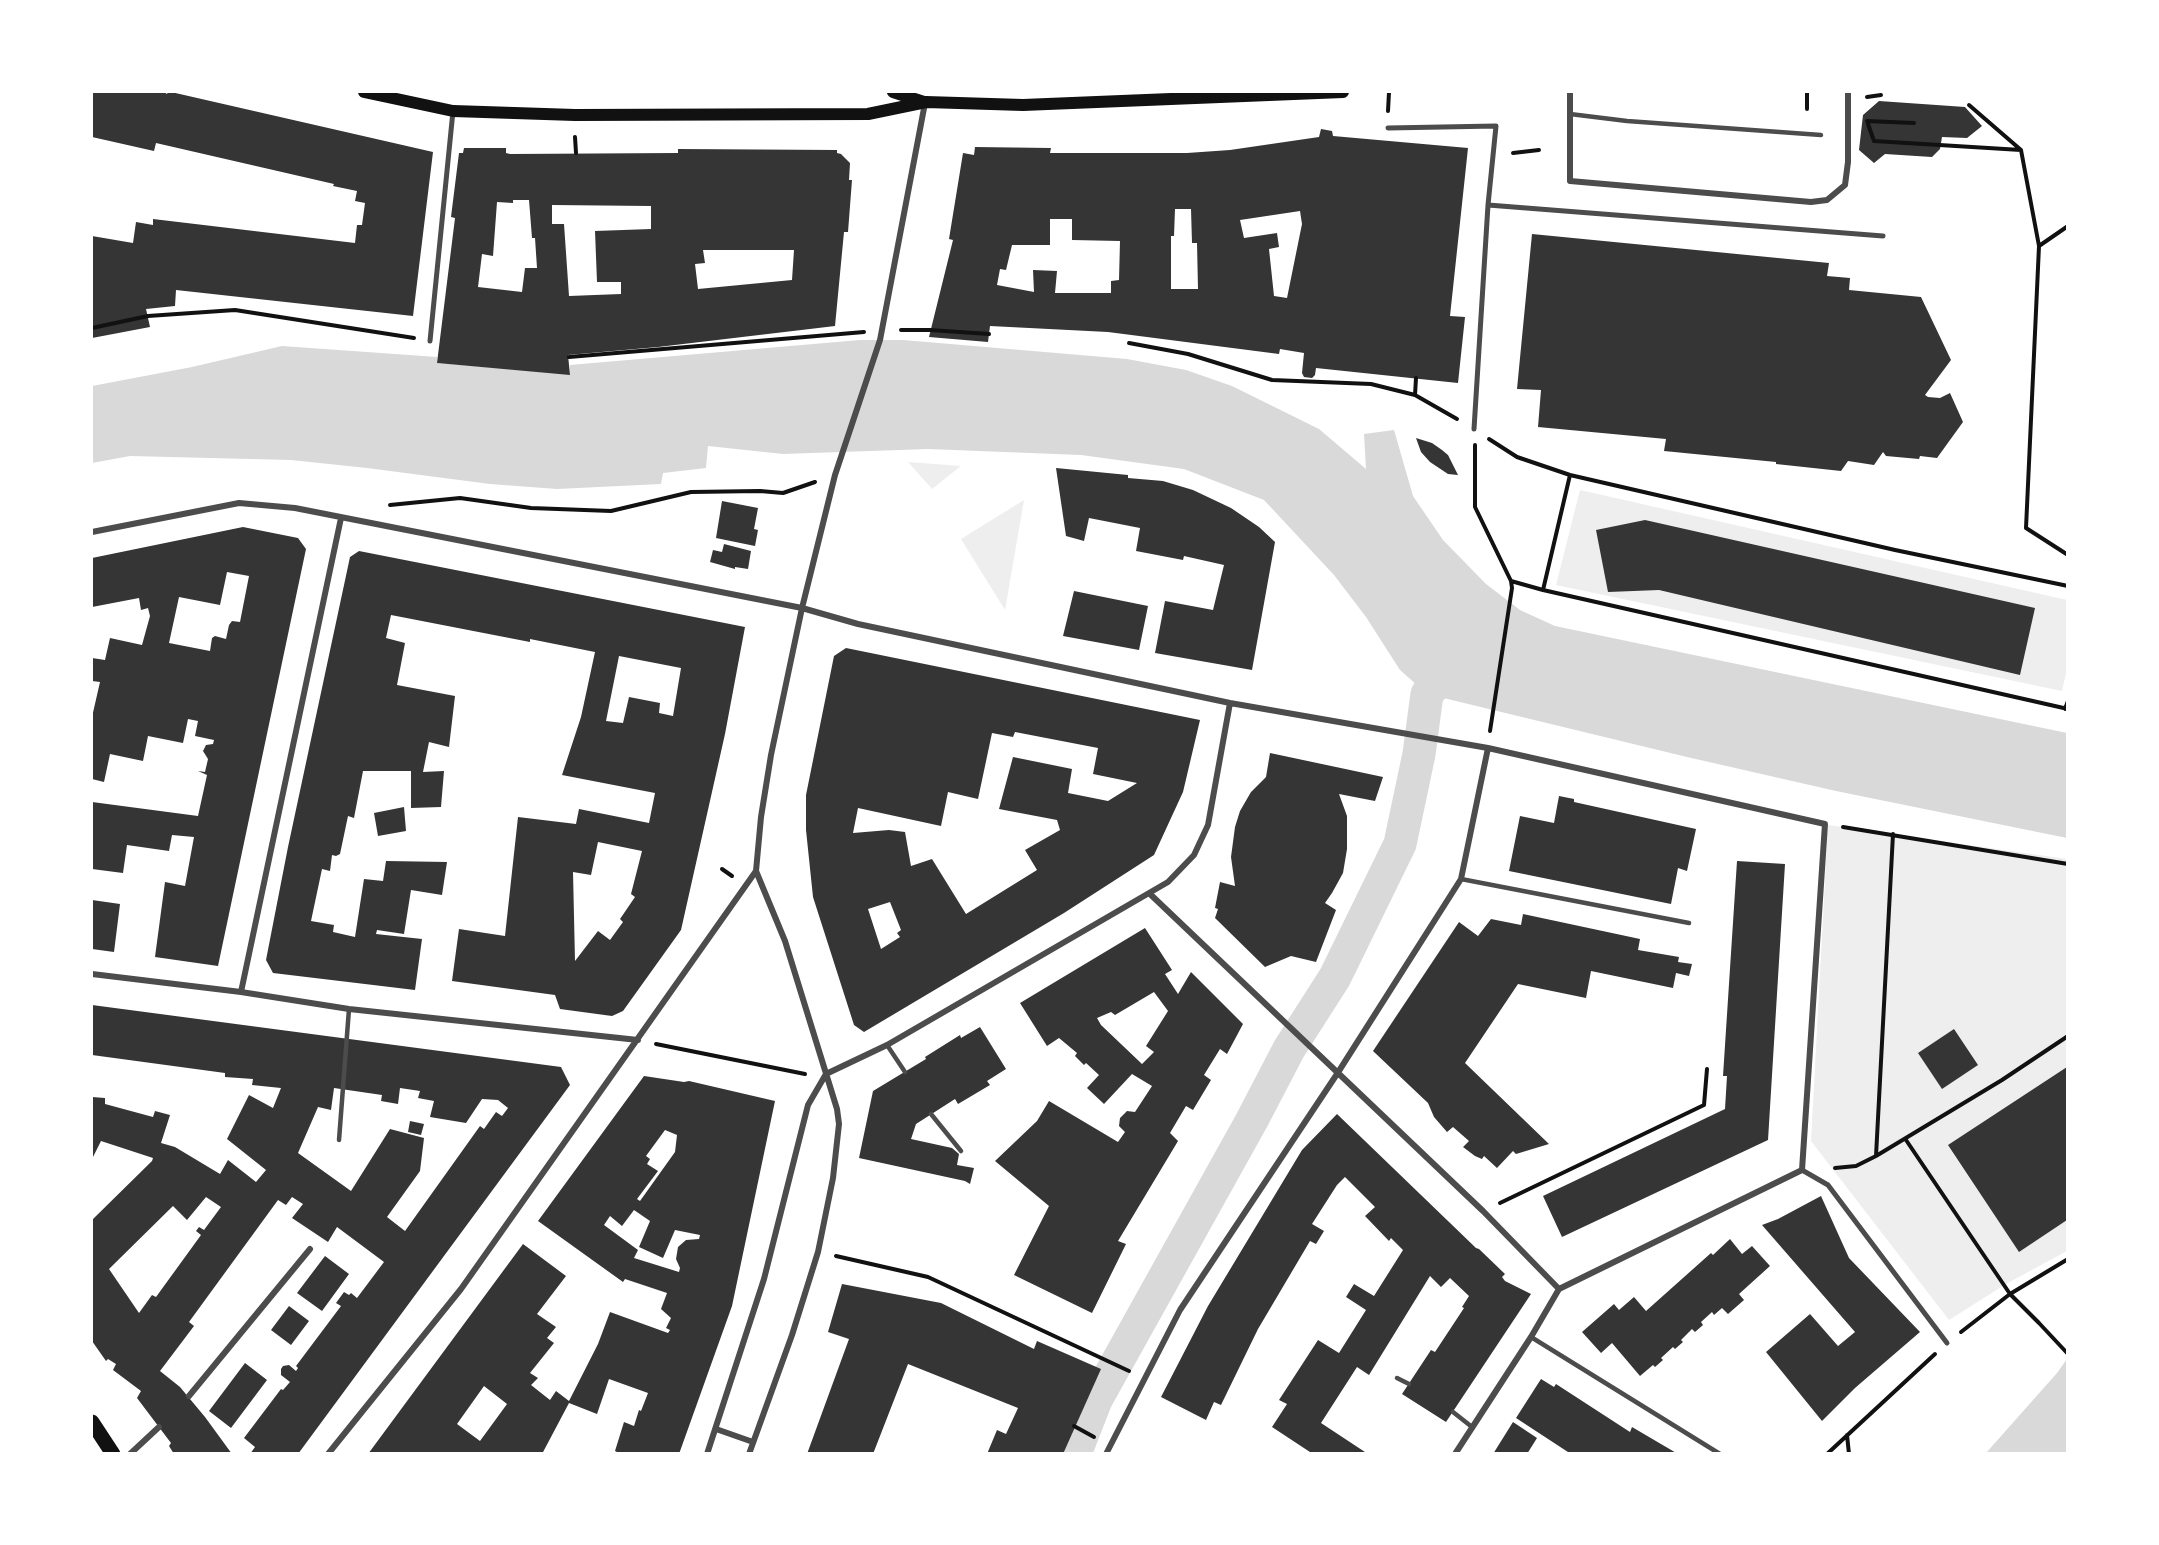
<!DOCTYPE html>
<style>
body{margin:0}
#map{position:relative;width:2159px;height:1545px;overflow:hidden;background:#fff;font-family:"DejaVu Sans",sans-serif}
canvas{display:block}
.frame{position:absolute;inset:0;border:93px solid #fff;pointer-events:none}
</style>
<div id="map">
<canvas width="2159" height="1545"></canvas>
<div class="frame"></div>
</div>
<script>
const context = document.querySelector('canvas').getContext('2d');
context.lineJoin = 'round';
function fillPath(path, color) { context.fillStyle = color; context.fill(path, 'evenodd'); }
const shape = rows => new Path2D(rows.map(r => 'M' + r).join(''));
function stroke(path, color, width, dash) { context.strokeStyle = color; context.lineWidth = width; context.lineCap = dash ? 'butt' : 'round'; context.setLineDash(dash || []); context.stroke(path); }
fillPath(shape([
 [908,462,961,466,932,489],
 [1580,490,2067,600,2067,669,2062,691,1556,585],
 [1024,500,1005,610,961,539],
 [1828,825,2067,859,2067,1251,2006,1284,1949,1320,1811,1141]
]), '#eee');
fillPath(shape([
 [860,340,903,340,1127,359,1186,370,1232,386,1319,429,1366,469,1364,434,1394,430,1413,496,1443,540,1486,584,1520,610,1555,626,2067,733,2067,838,1836,791,1687,757,1427,694,1400,670,1366,617,1334,575,1264,500,1184,469,1081,455,928,449,783,454,708,446,706,468,663,473,661,484,557,489,490,484,367,468,291,460,130,456,92,463,92,386,192,367,282,346,437,357,437,363,570,374,570,365],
 [2067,1359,2067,1453,1986,1453,2057,1373]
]), '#d9d9d9');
stroke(shape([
 [1075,1454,1096,1400,1252,1120,1289,1049,1335,977,1400,844,1419,754,1427,694,1457,660]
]), '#d9d9d9', 33);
fillPath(shape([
 [92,92,164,92,167,94,168,92,171,92,433,152,413,316,176,290,175,306,146,309,150,327,92,338,92,236,133,243,136,222,153,225,153,219,355,243,357,225,362,225,365,203,355,201,357,191,333,186,334,184,156,143,154,151,92,137],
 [1879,101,1965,107,1982,126,1967,138,1942,137,1940,149,1932,157,1885,154,1874,163,1859,150,1863,115],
 [1321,129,1332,131,1333,136,1468,148,1450,316,1465,317,1458,383,1316,368,1315,375,1312,378,1304,377,1302,373,1304,353,1280,349,1279,354,1108,332,990,326,988,342,929,337,953,240,949,239,963,153,974,155,975,147,1051,148,1050,153,1187,153,1230,150,1319,137],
 [1175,209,1191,209,1192,243,1197,243,1198,289,1171,289,1171,236,1174,236],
 [1300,211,1302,224,1287,298,1274,296,1269,249,1279,247,1277,233,1244,238,1240,220],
 [1050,219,1072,219,1072,240,1120,241,1119,280,1111,281,1111,293,1055,293,1057,271,1033,270,1034,292,997,285,1000,269,1006,270,1012,245,1050,245],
 [464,148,506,148,506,153,510,154,678,153,678,149,837,150,837,153,841,154,850,163,849,180,852,180,848,232,844,232,835,326,658,347,568,355,570,375,437,363,455,218,451,217,459,153,463,153],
 [513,200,529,200,532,238,535,238,537,268,525,268,522,292,478,287,482,254,493,256,497,202,513,203],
 [552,205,651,206,651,229,595,231,597,282,621,282,621,294,569,296,564,224,552,224],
 [703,250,794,250,792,280,698,289,695,264,705,263],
 [1532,234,1829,263,1827,276,1850,278,1849,290,1921,297,1951,360,1925,395,1928,397,1940,398,1950,393,1963,422,1937,458,1920,456,1919,459,1886,456,1883,452,1874,465,1848,461,1841,471,1776,464,1776,462,1664,451,1666,439,1538,427,1541,390,1517,389],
 [1416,438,1432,443,1442,450,1448,455,1458,475,1448,474,1430,462,1421,452],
 [1056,468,1128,475,1128,478,1163,481,1193,490,1231,508,1259,527,1275,542,1252,670,1155,653,1165,601,1213,610,1224,565,1184,556,1183,560,1136,551,1140,528,1089,518,1084,541,1066,536],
 [722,501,758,508,754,529,758,530,755,546,716,538],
 [1645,520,2035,608,2020,675,1659,590,1608,592,1596,530],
 [243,527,298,538,306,549,218,966,155,957,165,882,185,886,194,837,172,835,169,851,127,845,123,873,92,869,92,802,198,816,207,775,198,771,205,772,208,759,203,751,206,745,213,744,214,740,195,736,198,721,188,719,183,743,148,736,143,761,110,754,104,782,92,779,92,717,100,682,92,681,92,658,105,660,110,638,142,645,150,616,148,608,141,610,139,598,92,607,92,558],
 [227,572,249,576,240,622,232,621,229,625,226,639,215,636,212,638,210,651,169,643,179,597,220,605],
 [724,544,751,551,748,569,735,567,735,569,710,562,713,550,722,552],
 [359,551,745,627,725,734,681,930,623,1011,612,1016,560,1009,555,995,452,981,459,929,505,936,518,817,576,824,579,809,649,823,655,793,562,775,581,717,595,652,530,639,530,642,391,615,386,638,405,643,397,685,455,696,449,747,429,742,423,772,444,771,441,807,411,808,411,771,363,771,354,818,348,816,340,854,336,856,332,855,330,871,322,869,311,921,334,925,333,932,355,937,364,879,383,881,386,861,447,862,442,895,411,890,404,934,377,930,376,934,422,939,415,990,273,973,266,960,288,847,350,557],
 [619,656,681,668,673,716,659,713,660,703,629,697,623,723,606,721],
 [598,842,642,851,631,894,635,897,620,919,623,922,610,940,598,931,575,961,573,872,591,875],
 [1074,591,1148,606,1139,650,1063,636],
 [846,648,1200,720,1183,792,1154,855,1064,913,864,1032,854,1025,813,897,806,830,806,795,834,656],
 [1015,732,1098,748,1093,774,1137,783,1108,801,1068,793,1072,769,1013,757,999,809,1057,820,1060,830,1025,850,1037,870,966,914,932,859,911,866,905,832,889,830,853,833,858,808,941,826,948,792,978,799,992,733,1013,737],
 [890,902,901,930,897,933,900,937,881,949,868,909],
 [1270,753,1383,777,1375,801,1339,794,1347,816,1347,849,1343,873,1332,893,1325,903,1336,910,1316,962,1291,956,1265,967,1215,918,1218,909,1215,908,1220,882,1235,886,1231,857,1235,827,1240,811,1251,792,1266,777],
 [1559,796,1574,799,1574,802,1696,829,1687,871,1678,868,1671,904,1509,871,1520,816,1554,823],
 [404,807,406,831,378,836,374,813],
 [1737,861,1785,864,1768,1140,1562,1237,1543,1196,1725,1109,1727,1076,1723,1076],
 [92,900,120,904,114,952,92,949],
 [1523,914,1640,939,1638,950,1679,957,1678,962,1692,964,1689,976,1676,973,1673,988,1591,971,1586,998,1518,984,1465,1063,1549,1144,1516,1154,1513,1151,1497,1168,1484,1156,1482,1159,1475,1156,1463,1147,1469,1141,1453,1127,1447,1132,1434,1117,1428,1103,1373,1051,1459,922,1478,936,1491,919,1521,925],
 [1145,928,1172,970,1165,974,1178,994,1191,972,1243,1024,1227,1054,1220,1049,1204,1075,1211,1080,1193,1110,1186,1106,1170,1133,1178,1141,1118,1241,1126,1244,1092,1313,1014,1275,1049,1206,995,1161,1037,1121,1049,1101,1118,1142,1125,1132,1119,1126,1120,1118,1127,1111,1135,1112,1152,1086,1132,1074,1104,1104,1087,1088,1099,1075,1086,1063,1084,1065,1075,1056,1077,1053,1059,1038,1047,1046,1020,1003],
 [1154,992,1168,1011,1146,1046,1154,1052,1142,1064,1101,1025,1097,1018,1111,1012,1115,1015],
 [92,1005,561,1067,570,1085,298,1454,250,1454,255,1447,244,1438,281,1389,283,1390,290,1382,281,1375,281,1369,283,1366,289,1365,296,1371,298,1368,296,1366,341,1306,336,1303,344,1292,349,1295,351,1293,357,1298,384,1262,337,1227,328,1242,292,1218,303,1204,292,1197,286,1205,278,1200,189,1322,194,1326,160,1371,180,1387,205,1417,232,1454,174,1454,169,1446,171,1443,137,1398,141,1391,113,1370,116,1364,108,1359,106,1361,92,1341,92,1220,152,1161,153,1158,101,1141,92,1159,92,1097,105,1098,105,1104,153,1117,155,1111,170,1115,161,1143,175,1147,220,1174,228,1160,256,1182,266,1170,227,1139,249,1095,273,1108,281,1088,252,1085,253,1079,225,1077,225,1073,92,1055],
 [334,1088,382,1095,381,1101,398,1104,400,1088,420,1091,418,1098,434,1101,430,1117,466,1123,482,1099,498,1100,508,1108,502,1116,496,1112,484,1129,480,1126,405,1231,387,1217,420,1171,424,1138,390,1129,351,1191,298,1153,318,1107,331,1110],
 [206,1197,221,1207,204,1230,199,1227,196,1231,201,1235,156,1297,152,1295,139,1313,109,1269,173,1206,187,1220],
 [980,1027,1006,1069,987,1081,990,1085,958,1104,955,1099,916,1124,911,1139,952,1148,959,1154,957,1165,974,1168,970,1184,965,1181,859,1158,873,1091,926,1059,925,1057,960,1035,961,1038],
 [1954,1029,1978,1065,1942,1089,1918,1053],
 [2067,1067,2067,1220,2019,1252,1948,1145],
 [644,1076,684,1082,689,1081,775,1101,732,1306,679,1454,621,1454,615,1451,624,1422,634,1426,639,1410,641,1411,648,1393,609,1379,597,1414,569,1403,542,1454,368,1454,523,1244,566,1276,537,1314,556,1327,547,1338,554,1343,530,1373,538,1378,531,1385,550,1400,556,1391,569,1401,598,1344,610,1312,668,1333,670,1330,666,1328,671,1318,661,1309,667,1293,625,1279,623,1282,538,1221],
 [665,1130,677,1135,675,1152,640,1201,637,1199,658,1171,647,1164,650,1159,646,1156],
 [634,1210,650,1221,639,1247,663,1258,675,1230,700,1235,699,1239,686,1240,678,1247,676,1259,680,1268,679,1272,634,1258,638,1250,604,1225,610,1216,622,1226],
 [484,1386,507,1404,480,1441,457,1424],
 [1337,1114,1476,1248,1479,1249,1505,1274,1502,1277,1505,1281,1531,1294,1446,1422,1402,1394,1431,1350,1435,1352,1464,1308,1462,1307,1469,1296,1450,1278,1441,1287,1430,1276,1369,1375,1357,1367,1321,1423,1368,1454,1313,1454,1272,1427,1287,1404,1279,1400,1318,1340,1339,1353,1366,1310,1346,1297,1354,1284,1374,1296,1403,1250,1391,1238,1389,1241,1365,1216,1375,1207,1345,1177,1337,1185,1312,1224,1324,1231,1316,1244,1310,1241,1258,1329,1221,1405,1214,1402,1206,1420,1161,1397,1208,1306,1302,1150],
 [410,1121,424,1124,421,1135,408,1132],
 [1821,1196,1849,1258,1920,1332,1855,1388,1822,1421,1766,1352,1810,1314,1838,1346,1855,1332,1762,1225,1778,1219],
 [1730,1239,1742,1254,1752,1246,1770,1266,1739,1294,1744,1300,1728,1314,1722,1308,1714,1315,1712,1312,1701,1322,1703,1325,1695,1332,1692,1329,1681,1340,1683,1342,1675,1349,1673,1347,1661,1358,1663,1360,1655,1367,1653,1365,1640,1376,1612,1343,1601,1353,1582,1332,1614,1304,1619,1310,1634,1297,1646,1311,1711,1253,1713,1255],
 [325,1256,349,1274,322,1311,297,1293],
 [842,1284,941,1303,1034,1349,1037,1341,1101,1369,1063,1454,987,1454,997,1430,1006,1434,1018,1408,908,1364,873,1454,807,1454,849,1339,828,1332],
 [289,1306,309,1321,291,1345,271,1330],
 [245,1363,267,1380,231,1428,209,1411],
 [1541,1379,1554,1387,1556,1384,1630,1432,1632,1427,1678,1454,1571,1454,1516,1418],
 [1513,1422,1537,1438,1527,1454,1493,1454]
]), '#353535');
stroke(shape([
 [1807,92,1807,109],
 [1867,97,1881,95],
 [1969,105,2021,150],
 [1388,111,1389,92],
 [1867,121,1914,123],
 [1868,124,1874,141,2021,150,2039,246,2026,528,2068,555],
 [575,137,576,153],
 [1513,153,1539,150],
 [2039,246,2068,226],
 [92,328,148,316,235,310,414,338],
 [901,330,930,330,989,334],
 [1129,343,1188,354,1272,380,1371,384,1415,395,1457,419],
 [569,357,864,332],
 [1415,395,1416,378],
 [1489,439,1517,457,1570,475,1895,550,2068,586],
 [1475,445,1475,507,1511,581,1512,588,1490,731],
 [390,505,460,498,531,508,611,511,691,492,760,491,783,493,815,482],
 [1511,581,1543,590,2068,709],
 [1543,590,1570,475],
 [2065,709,2068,701],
 [1843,827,2068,864],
 [722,869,732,876],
 [656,1044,805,1074],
 [1906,1140,2010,1294,2039,1323,2068,1354],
 [1876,1156,1893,834],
 [1835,1168,1856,1166,1876,1156,2002,1080,2068,1036],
 [1500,1203,1704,1105,1707,1069],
 [836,1256,928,1277,1129,1371],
 [1961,1332,2010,1294,2068,1259],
 [1074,1426,1094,1437],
 [1847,1435,1849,1454],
 [1827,1454,1935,1354]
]), '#111', 4);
stroke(shape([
 [1570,114,1627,121,1821,135],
 [1461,879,1689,923],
 [887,1045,905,1072],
 [931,1114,961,1151],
 [339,1140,349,1009],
 [1531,1337,1720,1454],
 [1397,1378,1409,1384],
 [1453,1412,1472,1427]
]), '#4c4c4c', 4.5);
stroke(shape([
 [1388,128,1496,126,1488,205,1474,429],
 [1488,205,1883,236],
 [430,341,453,111],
 [1802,1170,1828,1185,1947,1343]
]), '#4c4c4c', 5);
stroke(shape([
 [1570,92,1570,181,1811,202,1827,200,1845,185,1848,162,1848,92],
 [92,532,239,503,295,508,802,608,858,624,1230,703,1488,748,1825,824,1802,1170,1559,1289,1531,1337,1455,1454],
 [1150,894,1483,1211,1559,1289],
 [92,974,241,992,349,1009,638,1040],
 [241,992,341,518],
 [826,1074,887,1045,1168,882,1194,855,1208,825,1230,703],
 [189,1396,310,1249],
 [716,1429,753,1442],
 [130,1454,159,1427],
 [328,1454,461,1289,756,871,761,817,771,755,802,608,835,475,880,340,925,103],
 [707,1454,764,1279,808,1105,826,1074],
 [749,1454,792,1335,818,1252,833,1178,839,1124,837,1109,785,941,756,871],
 [1106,1454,1180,1310,1337,1074,1461,879,1488,748]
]), '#4c4c4c', 6);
stroke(shape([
 [364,92,453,111,575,115,868,114,926,102,1023,105,1343,92],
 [893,92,924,102]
]), '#111', 12);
stroke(shape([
 [92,1422,113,1454]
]), '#111', 15);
</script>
